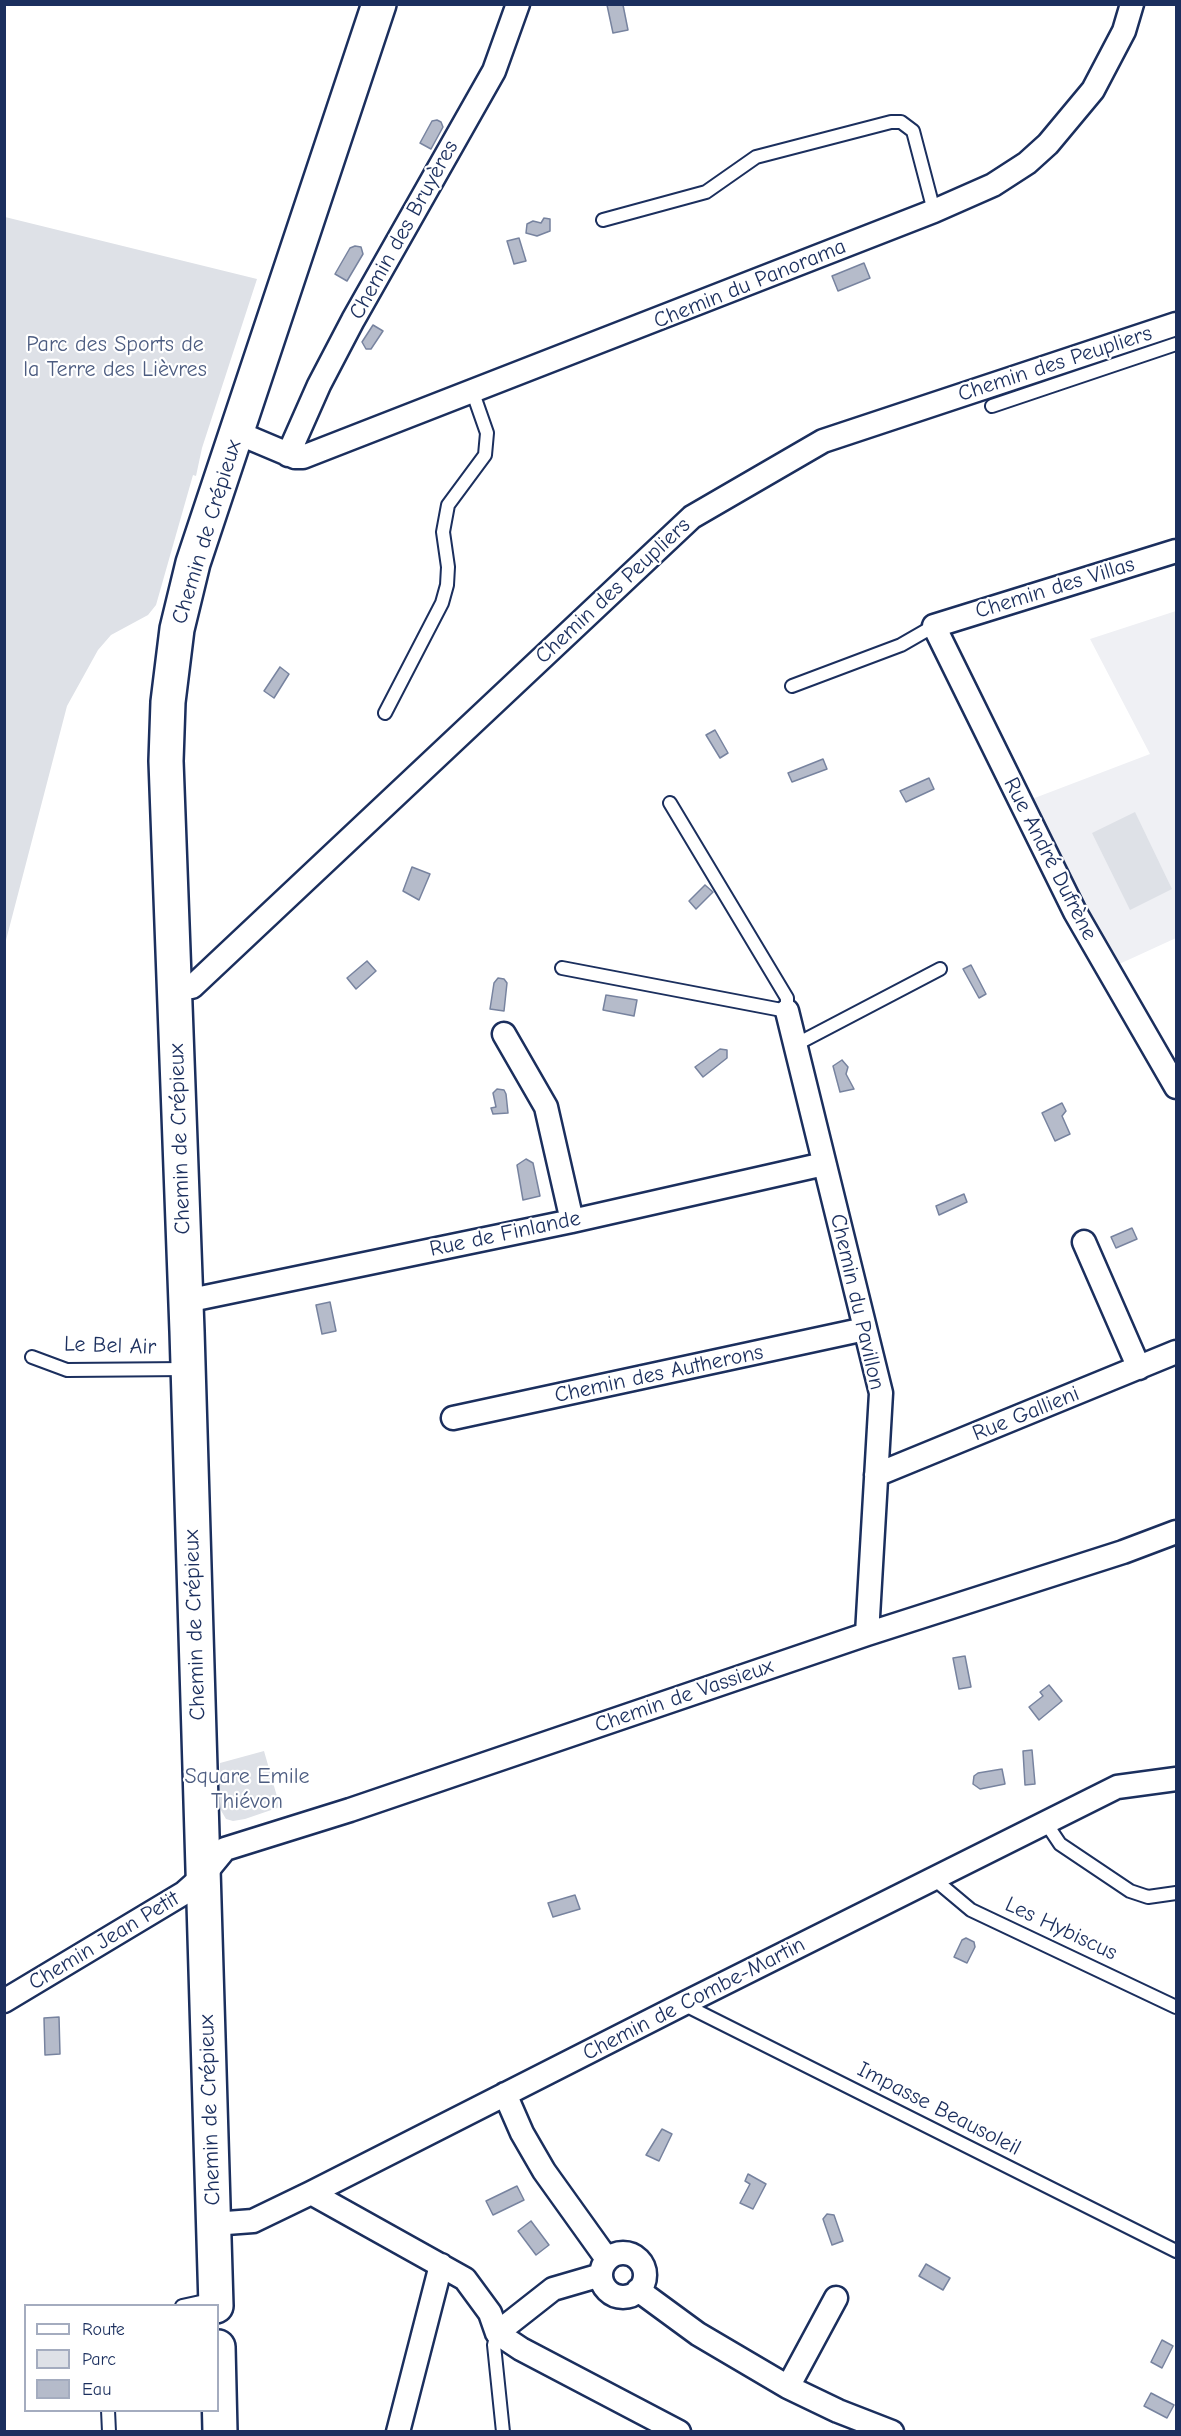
<!DOCTYPE html>
<meta charset="utf-8">
<style>
body{margin:0}
#map{position:relative;width:1181px;height:2436px;overflow:hidden;background:#fff;font-family:"Comic Neue",sans-serif}
canvas{display:block}
.frame{position:absolute;inset:0;border:6px solid #1b2f5e;pointer-events:none}
.legend{position:absolute;left:24px;top:2304px;width:195px;height:108px;box-sizing:border-box;background:#fff;border:2px solid #a4acbf;margin:0;padding:8px 10px;list-style:none;font-size:18px;color:#1b2f5e}
.legend li{display:flex;align-items:center;gap:12px;height:30px}
.legend b{width:30px;border:2px solid #a4acbf}
</style>
<div id="map">
<canvas width="1181" height="2436"></canvas>
<div class="frame"></div>
<ul class="legend">
<li><b style="height:8px;background:#fff"></b>Route</li>
<li><b style="height:16px;background:#dee1e7"></b>Parc</li>
<li><b style="height:16px;background:#b5bbca"></b>Eau</li>
</ul>
</div>
<script>
const context = document.querySelector('canvas').getContext('2d');
context.lineJoin = 'round';
function fillPath(path, color) { context.fillStyle = color; context.fill(path, 'evenodd'); }
const shape = rows => new Path2D(rows.map(r => 'M' + r).join(''));
function stroke(path, color, width, dash) { context.strokeStyle = color; context.lineWidth = width; context.lineCap = dash ? 'butt' : 'round'; context.setLineDash(dash || []); context.stroke(path); }
function write(font, color, halo, rows, align = 'center') {
  context.font = font + ' "Comic Neue",sans-serif'; context.lineWidth = 4.5; context.setLineDash([]); context.textBaseline = 'middle'; context.strokeStyle = halo; context.fillStyle = color; for (const [text, x, y, turn = 0] of rows) {
    context.save(); context.translate(x, y); context.rotate((+turn || 0) * Math.PI / 180); context.textAlign = isNaN(turn) ? turn : align; if (halo) context.strokeText(text, 0, 0); context.fillText(text, 0, 0); context.restore();
  }
}
fillPath(shape([
 [1176,611,1176,938,1115,966,1032,799,1150,754,1090,639]
]), '#eff0f4');
fillPath(shape([
 [5,217,257,279,202,448,196,476,193,475,156,605,148,615,111,635,98,650,67,706,5,944],
 [1135,812,1172,889,1130,910,1092,833],
 [264,1751,280,1807,245,1819,233,1821,226,1819,219,1807,220,1763]
]), '#dee1e7');
const water = shape([
 [607,5,623,5,628,30,613,33,607,5],
 [437,120,441,122,443,127,431,149,420,143,432,121,437,120],
 [544,218,550,219,550,231,537,236,526,233,527,224,533,221,541,223,544,218],
 [519,238,526,261,514,264,507,241,519,238],
 [355,246,361,247,363,254,347,281,335,274,350,248,355,246],
 [864,263,870,278,838,291,832,276,864,263],
 [373,325,383,331,371,349,366,349,362,342,373,325],
 [280,667,289,674,274,698,264,691,280,667],
 [715,730,728,753,720,758,706,735,715,730],
 [823,759,827,769,792,782,788,773,823,759],
 [929,778,934,789,906,802,900,791,929,778],
 [412,867,430,874,419,900,403,891,412,867],
 [705,885,713,892,696,909,689,901,705,885],
 [367,961,376,971,356,989,347,978,367,961],
 [971,965,986,994,979,998,963,969,971,965],
 [498,978,504,979,507,983,504,1011,490,1009,494,983,498,978],
 [606,995,637,1000,634,1016,603,1010,606,995],
 [720,1049,727,1050,727,1058,703,1077,695,1067,720,1049],
 [842,1060,848,1067,846,1074,854,1089,840,1092,833,1066,842,1060],
 [497,1089,504,1090,506,1094,508,1113,493,1114,491,1108,496,1107,493,1093,497,1089],
 [1062,1103,1066,1111,1062,1116,1070,1134,1055,1141,1042,1113,1062,1103],
 [526,1159,533,1163,540,1196,523,1200,517,1165,526,1159],
 [964,1194,967,1202,939,1215,936,1206,964,1194],
 [1132,1228,1137,1239,1116,1248,1111,1237,1132,1228],
 [330,1302,336,1331,322,1334,316,1305,330,1302],
 [965,1656,971,1687,959,1689,953,1658,965,1656],
 [1049,1685,1062,1701,1039,1720,1029,1707,1043,1696,1040,1692,1049,1685],
 [1032,1750,1035,1784,1025,1785,1023,1751,1032,1750],
 [1002,1769,1005,1784,980,1789,973,1784,974,1776,978,1773,1002,1769],
 [575,1895,580,1909,553,1917,548,1903,575,1895],
 [966,1938,974,1942,975,1947,967,1963,954,1957,962,1940,966,1938],
 [59,2017,60,2054,45,2055,44,2018,59,2017],
 [662,2129,672,2134,659,2161,646,2155,662,2129],
 [748,2174,766,2184,753,2209,740,2203,750,2184,745,2181,748,2174],
 [517,2186,524,2200,493,2215,486,2201,517,2186],
 [827,2214,834,2215,843,2241,832,2245,823,2219,827,2214],
 [531,2221,549,2245,536,2255,518,2231,531,2221],
 [926,2264,950,2278,943,2290,919,2276,926,2264],
 [1162,2340,1173,2346,1162,2368,1151,2362,1162,2340],
 [1151,2393,1174,2405,1167,2418,1144,2406,1151,2393]
]);
fillPath(water, '#b5bbca');
stroke(water, '#77839f', 1.5);
const lane = shape([
 [603,220,706,192,756,157,891,122,901,122,913,131,934,211],
 [992,406,1176,344],
 [792,686,901,645,934,626],
 [385,713,442,603,447,585,448,567,443,532,448,505,485,455,487,433,473,393],
 [562,968,787,1011,787,998,670,803],
 [795,1045,940,969],
 [32,1357,67,1370,186,1369],
 [1046,1823,1060,1844,1130,1891,1148,1897,1176,1893],
 [934,1879,971,1910,1176,2007],
 [683,2004,1176,2251],
 [182,2306,214,2299],
 [497,2333,494,2345,503,2432],
 [108,2410,109,2432]
]);
const street = shape([
 [238,433,295,457,303,457,934,211,993,185,1027,163,1048,144,1093,90,1124,31,1132,4],
 [288,455,319,385,353,320,494,71,518,4],
 [1176,551,934,626,1075,912,1176,1087],
 [175,988,192,987,692,517,823,441,1176,324],
 [787,1011,881,1393,867,1634],
 [504,1034,546,1107,572,1221],
 [1084,1242,1139,1368],
 [186,1301,572,1221,824,1164],
 [453,1418,865,1329],
 [876,1475,1176,1352],
 [4,2001,184,1893,202,1877,225,1849,350,1810,867,1634,1123,1552,1176,1532],
 [505,2094,522,2133,544,2171,607,2259],
 [311,2193,465,2279,490,2313,497,2333,521,2349,679,2432],
 [213,2224,253,2221,311,2193,683,2004,1117,1787,1176,1779],
 '601 2275a22 22 0 1 1 44 0a22 22 0 1 1-44 0Z',
 [638,2290,698,2334,788,2387,838,2411,892,2432],
 [497,2333,553,2289,601,2275],
 [788,2387,836,2298],
 [398,2432,441,2265]
]);
const secondary = shape([
 [216,2306,187,1331,166,761,168,702,177,629,193,563,379,4],
 [218,2347,220,2432]
]);
stroke(lane, '#1b2f5e', 16);
stroke(street, '#1b2f5e', 27);
stroke(secondary, '#1b2f5e', 38);
stroke(lane, '#fff', 12);
stroke(street, '#fff', 22);
stroke(secondary, '#fff', 33);
write('22px', '#1b2f5e', '#fff', [
 ["Chemin des Bruyères",404,230,-61],
 ["Chemin du Panorama",750,284,-22],
 ["Chemin des Peupliers",1055,364,-18],
 ["Chemin de Crépieux",207,532,-73],
 ["Chemin des Villas",1055,588,-17],
 ["Chemin des Peupliers",613,591,-43],
 ["Rue André Dufrène",1050,859,63],
 ["Chemin de Crépieux",180,1139,-92],
 ["Rue de Finlande",505,1234,-12],
 ["Chemin du Pavillon",857,1302,77],
 ["Le Bel Air",110,1346,2],
 ["Chemin des Autherons",659,1374,-12],
 ["Rue Gallieni",1026,1414,-22],
 ["Chemin de Crépieux",195,1625,-92],
 ["Chemin de Vassieux",684,1696,-19],
 ["Les Hybiscus",1061,1929,25],
 ["Chemin Jean Petit",104,1941,-31],
 ["Chemin de Combe-Martin",694,1999,-27],
 ["Impasse Beausoleil",939,2109,27],
 ["Chemin de Crépieux",210,2110,-92]
]);
write('22px', '#4c5c80', '#fff', [
 ["Parc des Sports de",115,345],
 ["la Terre des Lièvres",115,370],
 ["Square Emile",247,1777],
 ["Thiévon",247,1802]
]);
</script>
